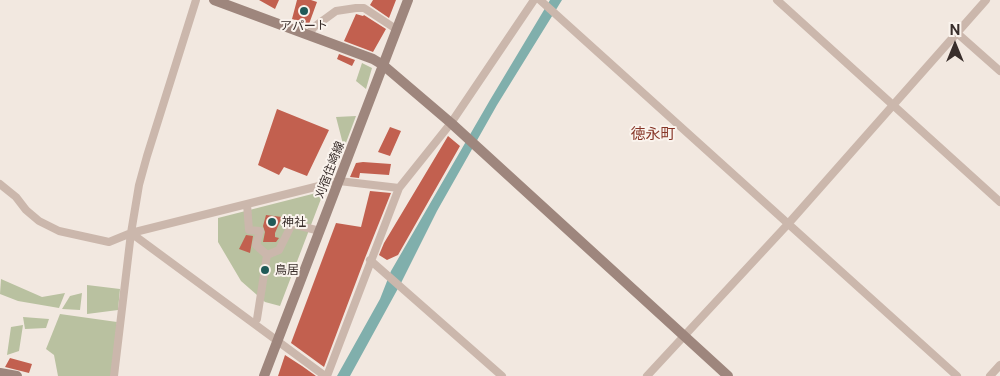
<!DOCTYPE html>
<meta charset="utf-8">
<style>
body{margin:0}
#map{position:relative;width:1000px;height:376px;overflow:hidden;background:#f2e8e0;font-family:"Public Sans",sans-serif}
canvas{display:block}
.north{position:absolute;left:930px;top:20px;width:50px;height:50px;-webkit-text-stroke:4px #faf3ed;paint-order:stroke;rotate:0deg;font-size:14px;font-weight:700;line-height:20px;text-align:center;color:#392e2b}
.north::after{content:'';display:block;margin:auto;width:18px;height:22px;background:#392e2b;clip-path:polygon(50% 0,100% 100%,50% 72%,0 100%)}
</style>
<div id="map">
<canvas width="1000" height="376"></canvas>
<div class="north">N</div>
</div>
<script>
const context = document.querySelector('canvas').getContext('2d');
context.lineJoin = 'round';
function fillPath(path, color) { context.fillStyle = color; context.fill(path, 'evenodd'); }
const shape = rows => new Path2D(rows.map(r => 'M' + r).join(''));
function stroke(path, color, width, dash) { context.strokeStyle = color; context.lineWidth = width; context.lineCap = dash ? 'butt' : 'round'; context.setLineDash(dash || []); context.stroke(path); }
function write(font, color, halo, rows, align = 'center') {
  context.font = font + ' "Public Sans","Noto Sans JP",sans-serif'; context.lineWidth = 4; context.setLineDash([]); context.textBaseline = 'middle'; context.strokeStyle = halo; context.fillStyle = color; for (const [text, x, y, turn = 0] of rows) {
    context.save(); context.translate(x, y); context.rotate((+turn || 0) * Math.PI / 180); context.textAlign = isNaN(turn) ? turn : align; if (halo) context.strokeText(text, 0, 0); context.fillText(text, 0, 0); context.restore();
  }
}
fillPath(shape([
 [362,63,372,68,366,89,356,81],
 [356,116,344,148,336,117],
 [324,191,280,306,265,302,241,281,218,242,218,218],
 [1,279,42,297,65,293,59,308,18,301,0,294],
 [87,285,120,289,118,310,87,314],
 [82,293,80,310,62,309,70,296],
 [60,314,117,322,111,376,58,376,54,355,46,349],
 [23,317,49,319,46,328,25,329],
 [23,325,19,351,7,355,11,327]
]), '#b9c1a0');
fillPath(shape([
 [550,0,562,0,497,105,437,211,401,283,350,376,337,376,380,299,391,271,490,100]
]), '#80afac');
fillPath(shape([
 [259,0,279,0,275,9],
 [297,0,311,0,317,2,309,24,292,19],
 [373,0,396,0,389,18,370,5],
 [356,14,363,16,364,15,386,29,373,52,344,41],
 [339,54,355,60,352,66,337,59],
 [277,109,329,130,307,176,284,167,279,175,258,165],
 [390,127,401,131,390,156,378,152],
 [448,136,460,146,398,255,387,260,379,255,384,243],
 [363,162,391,164,389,175,360,173,359,178,350,177,356,163],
 [370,191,391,193,365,258,324,367,291,343,336,223,361,227],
 [266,215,282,217,275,233,275,237,279,238,276,242,263,242,265,232,263,226],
 [246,235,253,236,250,253,239,249],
 [285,355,302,366,316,376,278,376],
 [10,358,32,364,29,373,5,367]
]), '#c2604f');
stroke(shape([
 [540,0,957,376],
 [777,0,1000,202],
 [957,33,1000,71],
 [308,35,314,27,336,11,356,8,364,8,396,29],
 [0,184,16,197,26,210,39,221,59,231,109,242,131,233,339,181,399,188],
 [247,204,249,230,260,231,256,245,267,255,257,319],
 [131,233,325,376],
 [267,255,279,250,292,224,316,230],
 [370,260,502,376],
 [114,376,131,233,139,185,147,156,196,0],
 [327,376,399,188,451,123,534,0],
 [647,376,788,224,986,0],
 [990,376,1000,365]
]), '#cbb7ac', 8);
stroke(shape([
 [214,0,373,59,383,65,451,123,728,376],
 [0,373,17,376],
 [264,376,408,0]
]), '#9e867d', 10);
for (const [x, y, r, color] of [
 [304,11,5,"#215a58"],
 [272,222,5,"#215a58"],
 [265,270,5,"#215a58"]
]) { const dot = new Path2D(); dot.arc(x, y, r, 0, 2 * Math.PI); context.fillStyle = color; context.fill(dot); stroke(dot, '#faf3ed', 2); }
write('12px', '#392e2b', '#faf3ed', [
 ["アパート",304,26,"center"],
 ["神社",282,222],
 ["鳥居",275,270]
], 'left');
write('12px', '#392e2b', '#faf3ed', [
 ["刈宿住崎線",330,170,-69]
]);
write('15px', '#863426', '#faf3ed', [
 ["徳永町",653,134]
]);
</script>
